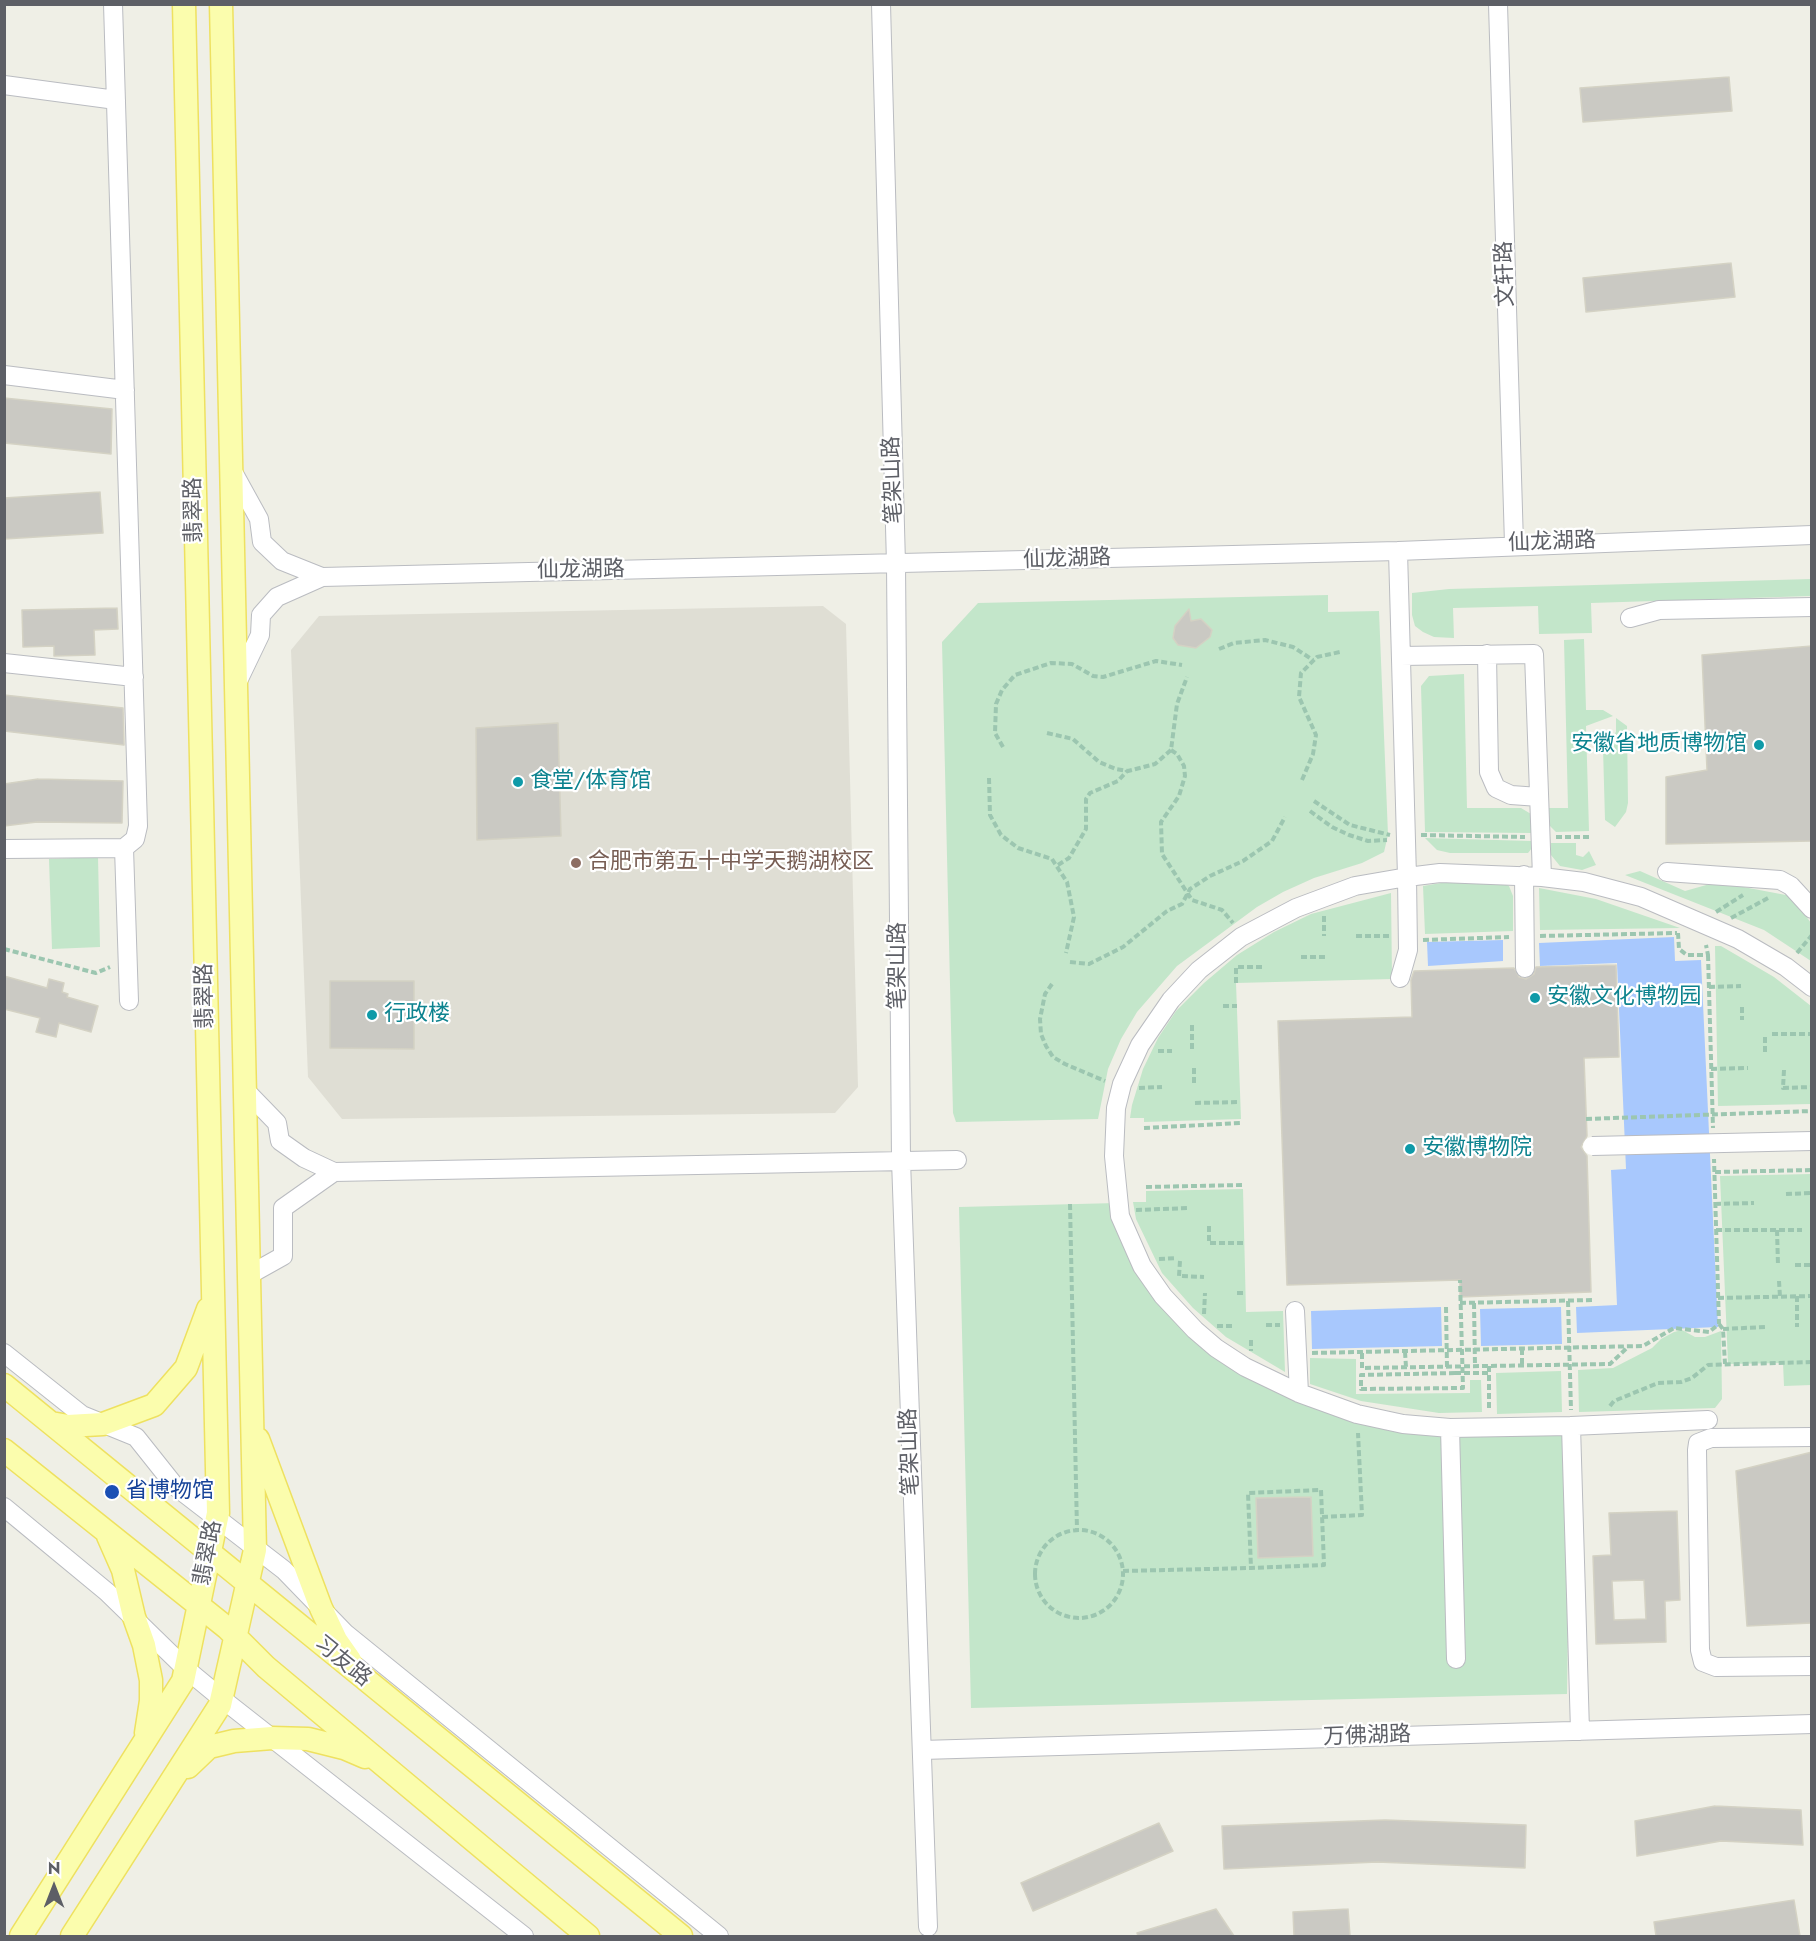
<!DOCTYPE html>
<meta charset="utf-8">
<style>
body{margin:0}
#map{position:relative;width:1816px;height:1941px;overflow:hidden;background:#efefe6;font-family:Jost,sans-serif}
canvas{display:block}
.frame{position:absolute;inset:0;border:6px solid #5d5f66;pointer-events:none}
.north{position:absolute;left:24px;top:1857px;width:60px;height:60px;-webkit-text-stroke:4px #fff;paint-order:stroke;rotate:0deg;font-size:16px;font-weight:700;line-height:24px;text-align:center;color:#5d5f66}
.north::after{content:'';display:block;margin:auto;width:21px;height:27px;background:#5d5f66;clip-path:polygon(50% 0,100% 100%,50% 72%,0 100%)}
</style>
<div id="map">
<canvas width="1816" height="1941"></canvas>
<div class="frame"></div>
<div class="north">N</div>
</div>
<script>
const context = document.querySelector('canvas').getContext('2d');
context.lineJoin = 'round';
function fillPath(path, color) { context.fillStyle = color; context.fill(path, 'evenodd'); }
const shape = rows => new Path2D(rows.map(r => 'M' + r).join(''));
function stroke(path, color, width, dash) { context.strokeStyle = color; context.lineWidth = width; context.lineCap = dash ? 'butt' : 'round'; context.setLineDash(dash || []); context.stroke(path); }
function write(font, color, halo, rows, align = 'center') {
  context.font = font + ' Jost,"Noto Sans SC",sans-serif'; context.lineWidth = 4.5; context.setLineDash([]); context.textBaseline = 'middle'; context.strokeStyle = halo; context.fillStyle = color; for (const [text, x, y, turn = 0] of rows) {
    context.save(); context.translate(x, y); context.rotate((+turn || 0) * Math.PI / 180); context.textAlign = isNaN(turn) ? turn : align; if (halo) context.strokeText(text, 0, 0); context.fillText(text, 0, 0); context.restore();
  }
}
fillPath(shape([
 [823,606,846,624,858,1087,835,1113,342,1119,308,1077,291,650,319,616]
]), '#dfded4');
fillPath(shape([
 [1812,579,1811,596,1591,603,1592,633,1539,634,1538,606,1453,608,1454,638,1434,637,1423,632,1415,626,1412,615,1412,593,1449,589],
 [1328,595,1328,612,1379,611,1388,835,1384,852,1362,863,1314,878,1283,892,1257,907,1177,966,1137,1012,1121,1039,1108,1069,1098,1119,956,1122,953,1113,942,642,978,603],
 [1584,639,1586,710,1603,710,1613,716,1586,726,1589,831,1556,832,1550,826,1549,808,1568,808,1564,640],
 [1464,674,1467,808,1521,808,1531,814,1531,833,1425,832,1421,686,1429,676],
 [1616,718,1627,726,1628,803,1626,812,1615,827,1605,820,1603,748,1616,732],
 [1425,838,1532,841,1532,848,1528,853,1450,853,1437,850],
 [1551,843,1576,843,1576,855,1583,857,1589,851,1596,865,1582,870,1560,866,1551,855],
 [98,857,100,947,52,949,49,859],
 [1640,871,1685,891,1717,882,1791,896,1811,923,1811,961,1764,930,1625,875],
 [1447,882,1502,883,1509,886,1513,896,1513,931,1425,934,1423,886],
 [1539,888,1596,899,1680,928,1540,930],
 [1391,893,1392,979,1236,983,1241,1119,1144,1122,1144,1118,1130,1118,1132,1105,1143,1069,1158,1038,1176,1011,1204,983,1237,955,1274,932,1311,914],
 [1715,946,1721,946,1774,977,1811,1006,1811,1104,1718,1106],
 [1811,1174,1811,1385,1784,1386,1783,1363,1728,1364,1720,1176],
 [1243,1189,1246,1312,1283,1311,1285,1372,1226,1337,1193,1308,1162,1273,1136,1219,1133,1202,1146,1202,1146,1191],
 [1117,1203,1142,1266,1245,1367,1403,1424,1571,1426,1567,1694,971,1708,959,1207],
 [1682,1330,1695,1337,1705,1337,1721,1331,1722,1399,1715,1408,1579,1412,1578,1370,1613,1368,1652,1348,1661,1339,1674,1332],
 [1310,1358,1356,1359,1356,1394,1470,1393,1470,1380,1481,1380,1482,1412,1439,1413,1361,1401,1310,1384],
 [1561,1371,1562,1412,1497,1414,1496,1373]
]), '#c3e6ca');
fillPath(shape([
 [1674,937,1675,961,1701,960,1718,1327,1577,1333,1576,1307,1617,1305,1611,1170,1626,1169,1617,963,1540,966,1539,943],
 [1503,940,1503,961,1428,966,1427,942],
 [1441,1307,1442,1346,1312,1349,1311,1311],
 [1561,1307,1562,1344,1481,1346,1480,1309]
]), '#a8c8fd');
const building = shape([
 [1729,77,1732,111,1583,122,1580,88,1729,77],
 [1731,263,1735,297,1586,312,1583,278,1731,263],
 [4,398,112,409,111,454,4,443,4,398],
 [100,492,103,533,4,539,4,498,100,492],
 [117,608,118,629,94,630,95,655,54,656,54,646,23,647,22,610,117,608],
 [1189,609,1191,621,1201,619,1212,630,1210,637,1196,648,1178,645,1173,638,1175,626,1189,609],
 [1812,646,1812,841,1666,844,1666,777,1707,770,1702,655,1812,646],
 [4,695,123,708,124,745,4,731,4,695],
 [558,723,561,836,477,840,476,728,558,723],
 [38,779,123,781,122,823,37,822,4,826,4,784,38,779],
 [1616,965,1619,1057,1584,1058,1587,1136,1581,1147,1587,1156,1591,1292,1460,1297,1460,1280,1287,1285,1278,1021,1412,1017,1411,980,1414,971,1514,968,1519,977,1526,979,1534,974,1536,967,1616,965],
 [4,976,47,988,49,979,64,983,62,992,68,994,67,997,98,1006,91,1032,59,1023,56,1037,36,1032,40,1018,4,1009,4,976],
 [330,981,414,981,414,1049,330,1048,330,981],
 [1812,1452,1812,1623,1747,1626,1736,1471,1812,1452],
 [1311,1497,1313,1556,1258,1558,1256,1498,1311,1497],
 [1677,1511,1680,1600,1665,1601,1666,1642,1596,1644,1593,1556,1611,1555,1609,1513,1677,1511],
 [1644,1580,1646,1619,1614,1620,1612,1581,1644,1580],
 [1715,1806,1801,1810,1803,1845,1721,1841,1637,1856,1635,1821,1715,1806],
 [1385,1820,1526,1825,1525,1868,1377,1862,1224,1869,1222,1826,1385,1820],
 [1159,1823,1173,1851,1033,1911,1021,1883,1159,1823],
 [1794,1900,1800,1936,1656,1936,1654,1922,1794,1900],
 [1216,1909,1234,1936,1138,1936,1137,1933,1216,1909],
 [1348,1909,1350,1936,1294,1936,1293,1912,1348,1909]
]);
fillPath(building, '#cac9c3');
stroke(building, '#d4d2c4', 1.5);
const minor = shape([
 [881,4,896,564,901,1160,928,1927],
 [1498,4,1514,544],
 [4,85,116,100],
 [4,375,125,390],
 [232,470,259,519,262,542,282,561,322,577,277,597,261,615,260,635,237,683],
 [1398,551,1407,877,1408,950,1400,978],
 [322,577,1398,551,1812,535],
 [1630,618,1659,610,1812,607],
 [1487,654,1489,772,1496,788,1511,795,1539,797],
 [1401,656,1534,654,1542,877],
 [4,663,134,677],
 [124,848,129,1001],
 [4,849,124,848,135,839,138,826,113,4],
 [1667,872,1780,880,1791,886,1812,909],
 [1524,875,1525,968],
 [245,1090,277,1123,280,1141,304,1158,334,1172,283,1208,283,1256,249,1275],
 [334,1172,957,1160],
 [1295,1311,1299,1393],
 [4,1353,82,1415,136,1437,175,1486,284,1570,345,1633,719,1936],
 [1571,1426,1708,1420],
 [1450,1428,1456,1659],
 [1812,1437,1711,1438,1698,1443,1697,1450,1700,1650,1703,1662,1716,1667,1812,1666],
 [4,1507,107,1592,186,1669,221,1698,524,1936],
 [1580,1731,1571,1426,1450,1428,1403,1424,1357,1414,1299,1393,1245,1367,1216,1348,1195,1330,1163,1296,1142,1266,1120,1216,1114,1156,1116,1108,1122,1084,1140,1045,1171,1000,1199,970,1241,937,1296,908,1355,886,1407,877,1440,873,1542,877,1584,882,1641,897,1738,939,1786,967,1812,987],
 [922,1750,1812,1724]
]);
const major = shape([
 [4,1385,681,1936],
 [51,1423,68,1426,103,1424,154,1405,186,1368,208,1309],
 [258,1439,321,1608,336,1640,350,1660],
 [4,1450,227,1628,266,1667,588,1936],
 [108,1536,123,1570,134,1617,144,1645,151,1680,151,1701,146,1733],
 [188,1767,209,1747,234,1741,272,1738,308,1739,344,1748,365,1757],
 [21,1936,183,1681,218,1513,184,4],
 [72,1936,220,1705,255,1550,221,4]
]);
stroke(minor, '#babcc1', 20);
stroke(major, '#eee160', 25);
stroke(shape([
 [1219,649,1234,643,1265,640,1293,647,1313,660],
 [1047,733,1073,739,1099,762,1116,769,1128,771,1155,764,1171,750,1177,704,1187,677],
 [1003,747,995,733,996,704,1002,690,1015,675,1051,663,1072,664,1093,676,1103,677,1156,661,1182,665],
 [1171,750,1177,754,1184,766,1185,776,1179,796,1161,822,1162,854,1192,900,1222,910,1233,923],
 [989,778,990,815,1001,835,1018,848,1052,859,1067,882,1074,917,1066,953],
 [1302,780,1313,754,1316,735,1299,697,1301,673,1317,657,1340,652],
 [1314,801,1350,825,1390,835],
 [1310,811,1332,827,1349,835,1368,841,1387,840],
 [1421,835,1525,837],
 [1556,837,1589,837],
 [1058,865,1069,858,1086,829,1086,799,1090,793,1118,781,1127,771],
 [1716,912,1743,895],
 [1324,916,1324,936],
 [1731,918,1770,897],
 [1678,933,1679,949,1687,955,1708,955,1706,945],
 [1356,936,1392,936],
 [1540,936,1677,933],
 [1423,940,1509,937],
 [4,949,96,973,110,967],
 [1797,953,1812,935],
 [1708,955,1713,1128],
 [1301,957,1325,957],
 [1070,962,1089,964,1123,947,1167,911,1182,904,1190,889,1210,876,1243,861,1272,841,1285,817],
 [1236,983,1236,967,1265,967],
 [1052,984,1045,994,1040,1019,1041,1034,1046,1046,1053,1057,1065,1064,1105,1081],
 [1709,987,1741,986],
 [1223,1006,1237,1006],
 [1742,1007,1742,1020],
 [1192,1025,1192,1051],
 [1772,1034,1812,1034],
 [1765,1037,1765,1053],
 [1158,1051,1172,1051],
 [1194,1068,1194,1086],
 [1711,1069,1748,1068],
 [1784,1070,1783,1088,1811,1087],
 [1139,1088,1162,1087],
 [1195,1103,1240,1102],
 [1586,1119,1812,1111],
 [1144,1128,1241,1123],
 [1715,1172,1812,1170],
 [1146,1187,1242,1185],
 [1786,1194,1812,1193],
 [1070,1204,1077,1530],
 [1715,1204,1754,1203],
 [1136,1210,1189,1208],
 [1209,1226,1209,1243,1244,1243],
 [1716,1230,1802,1230],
 [1777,1230,1778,1265],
 [1159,1259,1177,1258],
 [1180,1261,1179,1276,1204,1277],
 [1795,1265,1812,1265],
 [1779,1281,1780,1297],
 [1237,1293,1246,1293],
 [1797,1296,1797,1327],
 [1718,1298,1812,1296],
 [1568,1301,1571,1410],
 [1460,1303,1592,1300],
 [1474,1303,1475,1366],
 [1446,1307,1447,1367],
 [1204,1314,1205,1293],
 [1719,1324,1723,1329,1725,1364],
 [1266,1325,1280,1325],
 [1217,1326,1235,1326],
 [1723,1329,1765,1327],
 [1251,1340,1251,1351],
 [1522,1349,1522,1365],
 [1405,1352,1406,1367],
 [1312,1353,1643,1346,1674,1328,1709,1332,1719,1324,1714,1159],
 [1362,1353,1362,1368,1610,1364,1628,1347],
 [1489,1366,1489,1411],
 [1455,1373,1489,1373],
 [1610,1406,1614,1401,1658,1383,1681,1382,1692,1378,1708,1365,1812,1362],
 [1322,1517,1362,1515,1358,1433],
 '1035 1574a44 44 0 1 1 88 0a44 44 0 1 1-88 0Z',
 [1123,1571,1251,1568,1324,1565,1321,1490,1248,1493,1251,1568]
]), '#9cc6b0', 4, [6, 3]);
stroke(minor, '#fff', 18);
stroke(major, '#fbfdad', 22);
const minorBridge = shape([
 [1592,1146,1812,1141]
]);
stroke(minorBridge, '#babcc1', 20, []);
stroke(shape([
 [1455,1373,1361,1375,1361,1389,1463,1388,1460,1280]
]), '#9cc6b0', 4, [6, 3]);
stroke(minorBridge, '#fff', 18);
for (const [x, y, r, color] of [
 [1759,745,6,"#0f9aa8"],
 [518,782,6,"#0f9aa8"],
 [576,863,6,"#8d6e63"],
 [1535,998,6,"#0f9aa8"],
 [372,1015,6,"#0f9aa8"],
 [1410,1149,6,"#0f9aa8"],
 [112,1492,8,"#1a4fb4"]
]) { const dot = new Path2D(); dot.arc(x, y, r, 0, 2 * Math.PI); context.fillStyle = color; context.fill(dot); stroke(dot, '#fff', 2); }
write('22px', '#5d5f66', '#fff', [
 ["文轩路",1506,274,-92],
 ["笔架山路",894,480,-92],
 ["翡翠路",195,510,-91],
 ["仙龙湖路",1552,543,-2],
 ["仙龙湖路",1067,560,-2],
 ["仙龙湖路",581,571,-1],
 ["笔架山路",899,966,-90],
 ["翡翠路",206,996,-91],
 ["笔架山路",911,1452,-92],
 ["翡翠路",209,1553,-79],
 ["习友路",342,1662,39],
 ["万佛湖路",1367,1737,-2]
]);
write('22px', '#0d838f', '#fff', [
 ["安徽省地质博物馆",1747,745,"right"],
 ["食堂/体育馆",530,782],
 ["安徽文化博物园",1547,998],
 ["行政楼",384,1015],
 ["安徽博物院",1422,1149]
], 'left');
write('22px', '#785e54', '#fff', [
 ["合肥市第五十中学天鹅湖校区",588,863]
], 'left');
write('22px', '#164399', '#fff', [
 ["省博物馆",126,1492]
], 'left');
</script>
